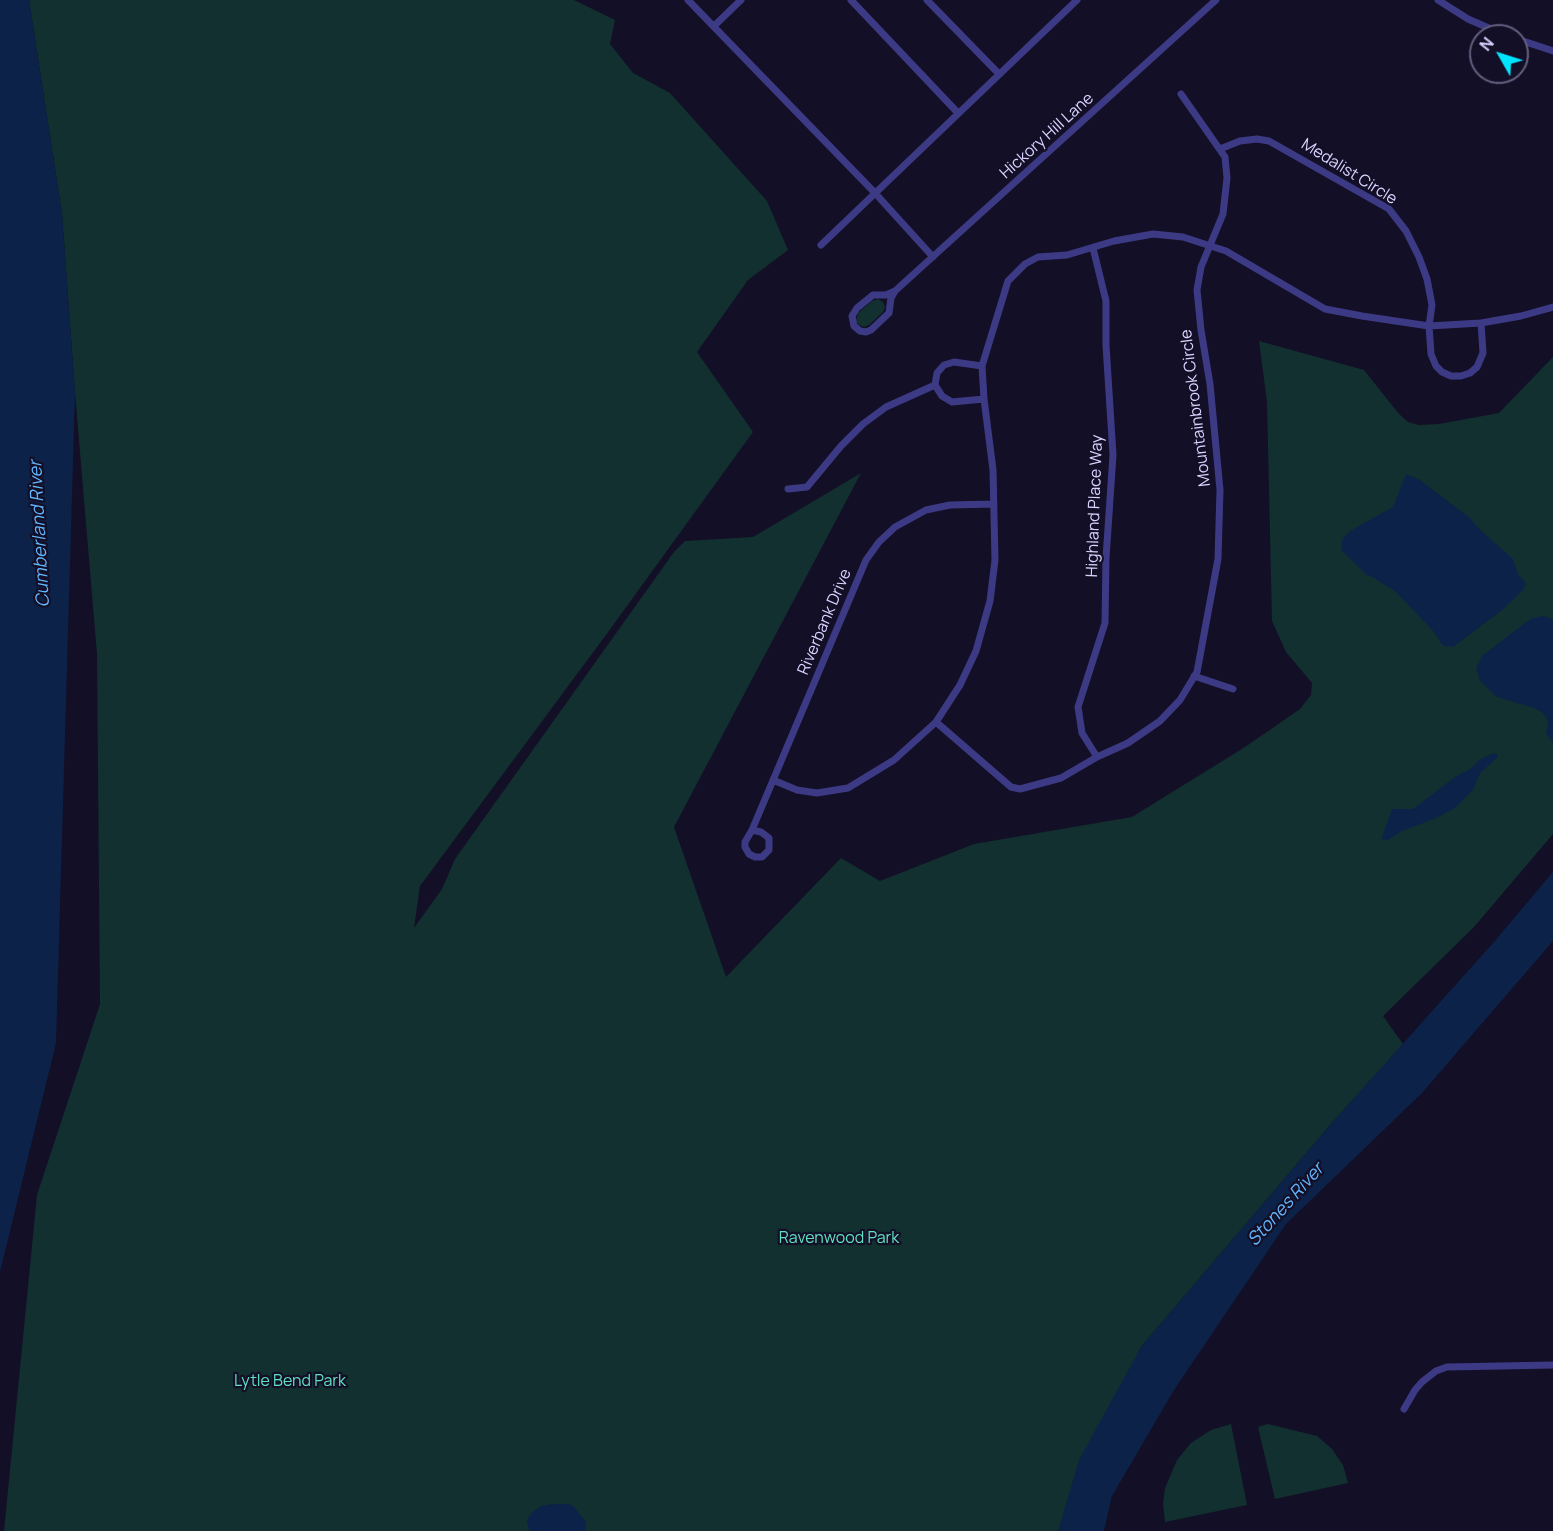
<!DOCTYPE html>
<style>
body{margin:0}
#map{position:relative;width:1553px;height:1531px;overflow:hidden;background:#130f26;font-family:Manrope,sans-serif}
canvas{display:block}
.north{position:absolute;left:1469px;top:24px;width:60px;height:60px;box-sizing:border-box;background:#130f26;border:2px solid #625e7d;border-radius:50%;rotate:309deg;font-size:16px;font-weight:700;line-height:24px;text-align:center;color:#d9d4ff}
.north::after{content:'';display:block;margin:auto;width:21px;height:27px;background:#00e5ff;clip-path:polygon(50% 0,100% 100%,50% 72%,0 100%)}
</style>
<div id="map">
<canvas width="1553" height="1531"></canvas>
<div class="north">N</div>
</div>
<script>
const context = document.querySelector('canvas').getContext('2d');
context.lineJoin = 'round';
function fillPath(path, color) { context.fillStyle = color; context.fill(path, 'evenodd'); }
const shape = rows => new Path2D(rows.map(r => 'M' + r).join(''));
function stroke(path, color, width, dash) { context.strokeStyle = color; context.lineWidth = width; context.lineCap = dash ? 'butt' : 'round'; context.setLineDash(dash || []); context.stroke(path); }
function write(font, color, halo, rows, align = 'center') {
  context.font = font + ' Manrope,sans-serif'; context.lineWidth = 4.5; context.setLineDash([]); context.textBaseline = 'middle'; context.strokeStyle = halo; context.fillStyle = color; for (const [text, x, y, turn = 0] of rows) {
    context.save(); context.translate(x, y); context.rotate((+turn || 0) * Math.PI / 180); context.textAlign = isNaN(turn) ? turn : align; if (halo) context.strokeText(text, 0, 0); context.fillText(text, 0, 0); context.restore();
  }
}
fillPath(shape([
 [29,0,574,0,615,20,610,44,633,73,670,93,767,201,788,250,748,280,697,352,753,432,603,639,420,886,414,928,442,889,455,859,674,552,685,541,753,537,861,473,674,827,726,977,841,858,880,881,974,844,1132,817,1245,747,1300,709,1311,695,1312,683,1286,652,1272,621,1267,402,1259,341,1364,370,1399,414,1408,422,1419,425,1439,424,1499,413,1553,357,1553,834,1474,927,1383,1016,1403,1044,1331,1124,1141,1347,1073,1531,4,1531,37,1195,100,1004,97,654,75,393,62,214],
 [878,299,883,302,885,307,883,312,869,325,864,327,859,325,856,321,858,313,872,301],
 [1231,1424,1247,1505,1165,1522,1163,1504,1165,1488,1177,1460,1191,1443,1211,1430],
 [1268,1424,1317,1436,1332,1449,1343,1465,1348,1483,1275,1499,1258,1427]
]), '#12302f');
fillPath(shape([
 [0,0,29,0,62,214,75,393,56,1043,0,1272],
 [1406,474,1420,480,1470,518,1478,528,1513,559,1518,574,1526,583,1523,590,1501,611,1453,647,1444,646,1441,643,1434,632,1396,592,1374,578,1367,575,1341,550,1342,540,1350,531,1393,507],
 [1544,616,1553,619,1553,743,1546,733,1548,721,1543,713,1534,708,1497,697,1480,681,1476,669,1482,656,1517,629,1532,618],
 [1494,753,1498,755,1497,758,1480,773,1473,790,1455,808,1436,818,1402,831,1388,840,1381,839,1392,809,1413,809,1455,777,1472,768,1479,760],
 [1553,872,1553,941,1422,1093,1286,1224,1174,1390,1112,1496,1104,1531,1058,1531,1079,1460,1141,1347,1331,1124,1493,943],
 [554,1504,569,1504,573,1506,585,1520,586,1531,529,1531,527,1520,530,1514,541,1506]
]), '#0c2248');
stroke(shape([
 [688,0,875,193,933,257],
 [851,0,958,113],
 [927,0,999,74],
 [1438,0,1468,19,1507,36],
 [714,26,741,0],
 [1517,39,1553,51],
 [1220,149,1240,141,1257,139,1269,141,1389,209,1406,231,1419,257,1427,279,1432,305,1429,326,1431,354,1436,366,1442,372,1451,376,1461,376,1470,373,1477,367,1483,353,1481,323],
 [821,245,1077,0],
 [1093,248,1106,301,1106,345,1113,455,1106,558,1105,623,1078,707,1082,733,1097,757],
 [895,291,891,298,889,313,871,330,866,332,860,331,854,326,852,316,857,308,873,295,886,295,895,291,1216,0],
 [982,366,954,362,944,365,937,373,935,385,942,396,952,402,984,399],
 [788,489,807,487,841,446,863,424,886,407,935,385],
 [1194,676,1233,689],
 [936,722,1011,787,1020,789,1061,778,1097,757,1128,743,1160,721,1180,700,1197,672,1218,559,1220,490,1210,384,1201,330,1197,290,1201,267,1223,214,1227,178,1225,157,1181,94],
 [773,780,797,790,817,793,848,788,894,760,936,722,960,685,976,651,990,601,995,560,993,470,984,399,982,366,1008,281,1025,264,1038,257,1067,255,1114,241,1153,234,1183,237,1226,251,1325,309,1362,316,1429,326,1481,323,1521,316,1553,307],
 [752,830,761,832,769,838,769,850,762,857,755,857,749,854,745,847,745,842,752,830,866,560,879,542,895,527,926,510,950,505,994,504],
 [1404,1409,1415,1390,1422,1382,1436,1371,1447,1367,1553,1365]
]), '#3d3a85', 7);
write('16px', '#d9d4ff', '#130f26', [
 ["Hickory Hill Lane",1047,136,-42],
 ["Medalist Circle",1349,172,32],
 ["Mountainbrook Circle",1196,408,-97],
 ["Highland Place Way",1095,506,-88],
 ["Riverbank Drive",825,622,-67]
]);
write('16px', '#5fe0c0', '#130f26', [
 ["Ravenwood Park",839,1239],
 ["Lytle Bend Park",290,1382]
]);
write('italic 18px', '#62b6ff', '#130f26', [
 ["Cumberland River",40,534,-93],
 ["Stones River",1286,1205,-48]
]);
</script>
